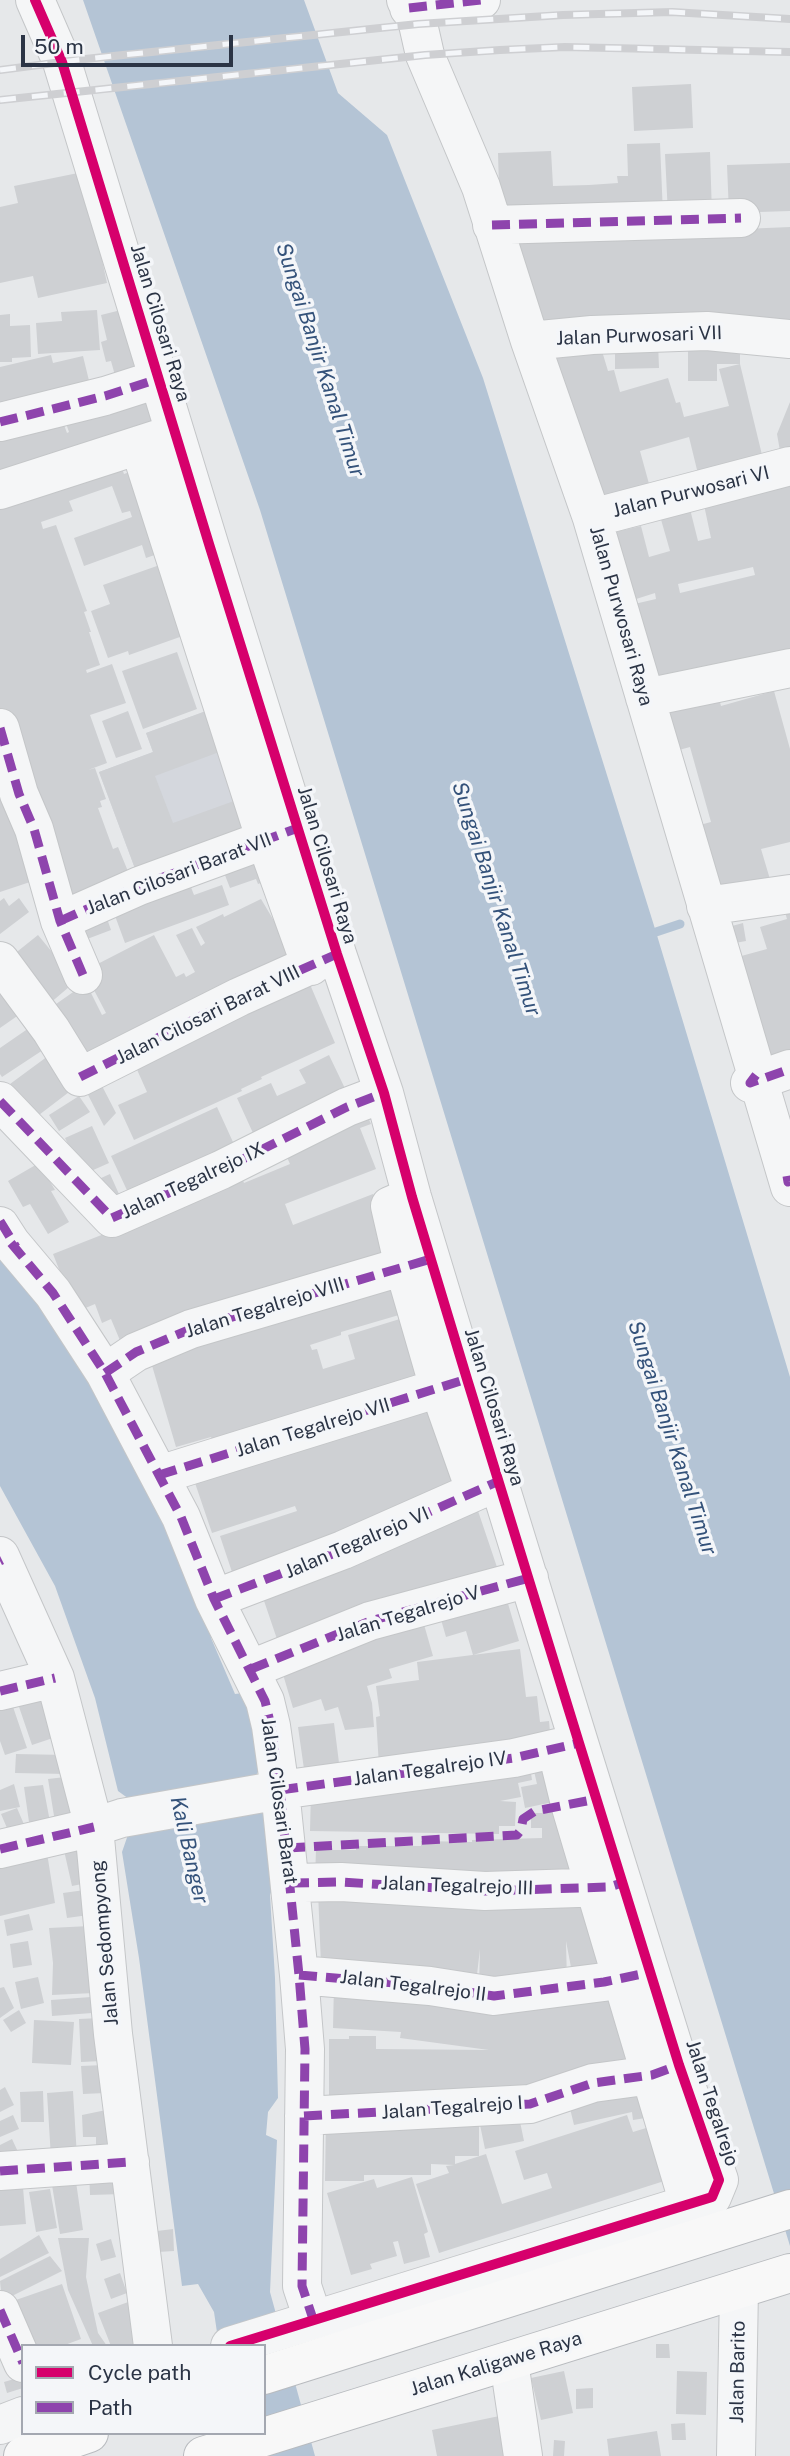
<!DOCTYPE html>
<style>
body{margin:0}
#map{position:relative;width:790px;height:2456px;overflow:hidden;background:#e6e8ea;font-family:"Public Sans",sans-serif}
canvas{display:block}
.legend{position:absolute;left:21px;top:2344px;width:245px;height:91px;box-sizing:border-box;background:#f4f6f9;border:2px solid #a4a8b1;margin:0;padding:9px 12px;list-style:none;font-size:21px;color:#2b3445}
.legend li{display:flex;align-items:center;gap:14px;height:35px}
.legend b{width:35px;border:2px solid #a4a8b1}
.scale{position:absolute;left:21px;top:35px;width:212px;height:32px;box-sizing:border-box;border:4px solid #2b3445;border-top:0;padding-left:9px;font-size:21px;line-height:24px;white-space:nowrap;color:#2b3445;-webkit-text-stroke:5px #f4f6f9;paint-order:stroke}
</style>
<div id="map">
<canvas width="790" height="2456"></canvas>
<ul class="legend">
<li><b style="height:9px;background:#d6006c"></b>Cycle path</li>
<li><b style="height:9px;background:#8e44ad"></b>Path</li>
</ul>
<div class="scale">50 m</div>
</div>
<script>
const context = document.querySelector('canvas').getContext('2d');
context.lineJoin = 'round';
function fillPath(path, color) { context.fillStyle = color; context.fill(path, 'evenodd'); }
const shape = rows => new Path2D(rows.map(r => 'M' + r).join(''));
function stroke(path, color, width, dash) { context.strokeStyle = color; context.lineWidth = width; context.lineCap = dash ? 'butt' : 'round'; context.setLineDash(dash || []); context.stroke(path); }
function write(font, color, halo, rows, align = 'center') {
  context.font = font + ' "Public Sans",sans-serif'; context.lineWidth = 7; context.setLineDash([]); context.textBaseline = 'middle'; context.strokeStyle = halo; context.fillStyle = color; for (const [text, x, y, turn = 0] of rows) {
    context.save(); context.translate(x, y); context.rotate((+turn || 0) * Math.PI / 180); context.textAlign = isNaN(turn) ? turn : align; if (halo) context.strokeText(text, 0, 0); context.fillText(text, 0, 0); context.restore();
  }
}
fillPath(shape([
 [217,707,277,818,140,882,99,772,153,752,146,733]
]), '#d4d7dd');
fillPath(shape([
 [83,0,304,0,338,93,387,135,483,378,656,932,790,1377,790,2246,260,510],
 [0,1254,97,1378,210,1616,211,1638,235,1694,243,1693,255,1729,260,1768,252,1783,270,1809,278,1874,270,1895,275,1978,278,2098,268,2112,266,2135,277,2140,270,2292,315,2456,235,2456,264,2433,264,2346,219,2346,214,2312,198,2284,182,2286,139,1958,122,1852,131,1826,129,1799,118,1791,95,1698,55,1586,0,1486]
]), '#b4c4d5');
stroke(shape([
 [656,932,680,924]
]), '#b4c4d5', 9);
fillPath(shape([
 [691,84,693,128,634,131,632,87],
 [660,143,663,215,507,227,499,187,498,153,551,151,553,186,589,185,618,183,617,176,628,176,627,144],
 [710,152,712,214,668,215,665,154],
 [790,163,790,211,729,213,727,165],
 [83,172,107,283,38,298,33,276,0,283,0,207,18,203,14,186],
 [790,227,790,324,524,331,509,239],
 [129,308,146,371,116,379,111,361,106,362,101,342,107,340,101,315],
 [97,310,100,350,38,354,36,323,62,321,61,312],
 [10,314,10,326,30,325,31,357,12,358,12,362,0,362,0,315],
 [599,341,608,371,614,370,620,392,668,378,676,403,680,402,684,417,729,406,719,369,740,364,763,459,698,474,689,437,640,451,651,491,593,516,546,356],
 [658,342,659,368,615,369,615,343],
 [688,343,740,343,740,364,717,364,717,381,688,381],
 [51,355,53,363,83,356,92,393,0,416,0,367],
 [150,385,165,430,0,486,0,431,60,414,67,433,69,432,63,415],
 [790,402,790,455,780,451,777,434],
 [120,463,124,474,144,467,169,550,146,558,142,545,84,566,74,538,132,517,130,511,122,513,112,486,69,501,73,511,41,522,43,529,56,525,87,611,84,612,91,632,89,632,100,665,86,670,87,673,112,664,126,703,90,715,107,763,88,770,95,768,106,799,100,801,102,807,98,808,113,849,118,847,134,886,70,913,0,709,0,506],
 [790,484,790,658,650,688,630,605,656,599,655,593,633,600,607,534,641,526,649,557,670,551,660,516,690,509,698,541,711,538,704,505],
 [753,567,755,575,680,593,678,584],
 [171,561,194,632,129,655,128,651,108,658,91,611,110,604,103,585],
 [177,652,197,709,143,729,122,671],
 [774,691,790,749,790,842,761,849,772,886,713,902,692,827,711,822,690,747,668,753,656,711,718,695,721,706],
 [217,707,230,748,155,776,173,823,245,797,260,837,140,882,99,772,153,752,146,733],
 [128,711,142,749,116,758,102,721],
 [0,756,42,878,0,892],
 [267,848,278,877,258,884,256,879,230,888,221,865],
 [187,877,194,895,222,885,229,905,125,943,111,905],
 [4,898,9,906,19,898,29,912,0,934,0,901],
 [261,899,283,936,304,960,82,1073,49,1009,86,983,102,1015,106,1013,84,971,154,935,176,977,184,973,186,977,195,972,176,935,192,928,201,946,205,943,196,927,223,914,224,917],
 [103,907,111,930,74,944],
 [790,911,790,1062,756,1071,723,961,767,949,760,927,787,919,785,912],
 [743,923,746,941,735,943,732,926],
 [38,935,76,981,42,1010,3,963],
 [306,975,335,1043,261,1077,262,1079,241,1089,242,1091,134,1140,118,1105,147,1092,130,1054],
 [0,979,23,1012,0,1028],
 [29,1028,43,1050,2,1077,0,1074,0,1048],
 [329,1055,351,1101,258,1144,237,1098,271,1083,277,1096,306,1083,299,1070],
 [48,1056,73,1089,35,1118,10,1084],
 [101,1084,116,1113,104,1126,86,1091],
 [79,1096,90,1112,59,1131,49,1115],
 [363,1106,371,1124,360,1128,376,1169,285,1204,293,1225,373,1194,398,1255,124,1350,111,1319,102,1323,95,1304,76,1312,53,1254,127,1225,241,1175,244,1183,290,1164,280,1142],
 [217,1107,238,1153,132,1201,111,1156],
 [92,1126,109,1163,82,1175,65,1138],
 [39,1163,55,1190,51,1191,69,1222,48,1234,30,1204,23,1207,8,1181],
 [110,1174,123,1203,90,1183],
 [405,1275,416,1310,341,1332,341,1335,310,1345,312,1350,317,1349,323,1369,355,1359,348,1335,403,1318,436,1383,215,1449,211,1437,176,1447,148,1352],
 [443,1398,474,1491,235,1581,220,1536,297,1511,295,1506,212,1533,194,1480],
 [475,1502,499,1573,278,1642,261,1592],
 [504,1590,519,1641,473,1655,466,1631,446,1637,438,1609],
 [421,1614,433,1656,389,1669,392,1678,367,1686,372,1703,374,1727,345,1730,338,1707,325,1711,321,1699,293,1708,282,1671],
 [520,1649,526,1697,537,1696,540,1722,549,1721,551,1743,379,1766,376,1717,380,1716,376,1686,419,1680,417,1662],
 [38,1691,53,1738,32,1745,16,1698],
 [11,1701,27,1748,5,1755,0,1741,0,1704],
 [334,1723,340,1771,305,1776,298,1727],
 [16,1754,66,1755,66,1774,15,1773],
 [531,1758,567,1799,525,1808,521,1787,537,1784],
 [529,1759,532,1780,518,1783,521,1797,500,1801,516,1802,515,1826,499,1826,499,1834,310,1831,311,1791],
 [74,1776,82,1823,56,1828,48,1779],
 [14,1784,20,1807,0,1811,0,1790],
 [43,1785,51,1827,30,1829,24,1787],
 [17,1808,26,1829,10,1835,1,1814],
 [542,1810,569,1811,593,1883,315,1879,316,1850,356,1850,356,1846,421,1846,421,1841,472,1842,472,1840,542,1838,542,1828,531,1828,531,1813,542,1813],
 [88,1840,97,1881,72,1886,63,1846],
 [47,1853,55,1903,0,1916,0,1857],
 [92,1889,96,1914,67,1918,63,1893],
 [318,1891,596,1896,615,1976,574,1983,566,1941,567,1984,479,1986,480,1949,476,1983,321,1965],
 [29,1914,33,1930,7,1936,4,1920],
 [90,1926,94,1993,52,1995,53,1963,49,1928],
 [28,1941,32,1965,13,1968,10,1944],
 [38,1977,44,2003,21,2009,15,1982],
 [334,1984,630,1986,643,2071,576,2081,329,2107,329,2039,349,2039,349,2036,376,2036,376,2049,489,2050,400,2038,401,2032,333,2028],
 [4,1987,14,2008,0,2018,0,1988],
 [91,1997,92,2013,52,2016,51,2000],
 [19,2010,26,2023,11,2032,3,2020],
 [100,2018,102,2061,81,2062,79,2019],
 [34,2020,74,2022,71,2065,32,2063],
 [104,2065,105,2093,83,2094,81,2066],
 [654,2080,658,2116,633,2120,632,2112,574,2125,567,2096],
 [5,2087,14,2105,0,2112,0,2090],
 [43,2091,44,2122,21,2122,20,2092],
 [73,2091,77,2157,51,2158,47,2093],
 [111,2109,119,2153,96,2158,96,2137,83,2137,82,2115],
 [518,2112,524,2141,485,2149,479,2120,479,2156,455,2156,455,2164,486,2154,502,2204,552,2188,547,2173,524,2180,515,2151,627,2115,633,2132,666,2122,683,2175,439,2253,416,2184,449,2173,446,2166,454,2165,431,2164,431,2175,364,2175,364,2181,325,2181,326,2119],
 [13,2115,19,2129,0,2137,0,2121],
 [12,2139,19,2154,0,2153,0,2145],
 [122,2167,123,2194,90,2195,89,2169],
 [22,2175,26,2224,0,2226,0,2177],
 [75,2175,83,2230,60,2234,51,2179],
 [412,2177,428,2232,424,2234,430,2257,404,2264,398,2241,393,2242,397,2256,370,2264,372,2269,351,2275,327,2193,374,2179,377,2188],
 [50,2189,57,2228,36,2232,29,2192],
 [173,2229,174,2251,158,2252,157,2231],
 [39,2235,49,2253,0,2277,0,2259],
 [58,2238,89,2238,86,2277,98,2333,107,2346,93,2346,68,2290],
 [111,2239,116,2257,101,2261,96,2244],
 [50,2256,62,2271,2,2301,0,2281],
 [120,2273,127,2293,111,2299,104,2279],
 [62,2284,81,2339,62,2346,28,2346,13,2301],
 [131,2301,140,2346,111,2346,98,2313],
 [656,2344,669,2344,670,2358,656,2358],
 [564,2371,573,2413,541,2420,531,2378],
 [677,2371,707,2372,706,2415,676,2414],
 [21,2377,23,2388,7,2393,4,2382],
 [593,2388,593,2408,576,2409,576,2389],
 [509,2414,518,2456,437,2456,432,2430],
 [685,2423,686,2440,672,2440,671,2424],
 [657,2431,661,2456,609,2456,607,2439],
 [554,2440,565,2441,564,2456,553,2456]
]), '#ced0d3');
const minor = shape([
 [35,0,62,62,209,544,337,954,384,1093,412,1197,467,1379,579,1743,679,2065,719,2180,712,2197,230,2346],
 [406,0,418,24,425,55,481,187,530,341,592,518,790,1187],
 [409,8,481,0],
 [492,225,741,218],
 [530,341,592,335,707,331,790,339],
 [0,422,105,396,158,379],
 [139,445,266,841,311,966],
 [0,490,161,438],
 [592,518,790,466],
 [645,698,790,668],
 [0,728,19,794,34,829,60,921,83,975],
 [706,906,790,894],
 [60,921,139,886,289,831],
 [0,961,51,1030,80,1077,239,997,335,954],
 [756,1075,750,1083,790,1069],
 [0,1101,112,1218,221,1170,347,1107,384,1093],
 [397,1203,390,1206,404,1267,439,1388,475,1490],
 [0,1226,11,1243,53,1293,105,1373,181,1517,214,1599,265,1701,271,1726,280,1790,299,1975,305,2049,302,2286,313,2319],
 [105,1373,136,1352,191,1329,428,1259],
 [159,1475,465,1380],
 [0,1556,55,1678,94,1827,113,2034,153,2346],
 [214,1599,343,1550,499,1481],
 [251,1669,370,1621,529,1578],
 [0,1691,55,1678],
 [557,1751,570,1804,689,2204],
 [0,1849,94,1827,122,1818,280,1790,514,1758,579,1743],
 [291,1883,341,1882,485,1891,609,1887,620,1884],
 [299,1975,430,1986,494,1996,604,1982,648,1973],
 [304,2116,530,2104,593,2083,652,2075,674,2067],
 [0,2171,130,2162],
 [0,2310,23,2363],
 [509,2362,523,2456],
 [0,2425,23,2416],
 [736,2456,739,2289]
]);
const highway = shape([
 [264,2375,790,2209],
 [23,2456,89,2433],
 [203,2456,790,2273]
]);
stroke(minor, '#c4c6c8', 40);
stroke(highway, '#b8bbbf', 40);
stroke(minor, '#f5f6f7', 38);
stroke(highway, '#f8f8f8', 38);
const rail = shape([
 [0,70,85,59,418,24,563,15,672,12,790,19],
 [0,100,425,55,500,50,565,47,790,52]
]);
stroke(rail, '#cecfd2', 8);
stroke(rail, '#f4f6f9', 5, [16]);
stroke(shape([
 [409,8,481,0],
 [492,225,741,218],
 [0,422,105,396,158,379],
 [0,728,19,794,34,829,60,921,83,975],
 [60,921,139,886,298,828],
 [756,1075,750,1083,790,1069],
 [80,1077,239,997,337,954],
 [0,1101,112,1218,221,1170,347,1107,384,1093],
 [787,1176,788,1182,790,1181],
 [0,1221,16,1247],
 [11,1243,53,1293,105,1373,181,1517,214,1599,265,1701,271,1726,280,1790,299,1975,305,2049,302,2286,313,2319],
 [105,1373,136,1352,191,1329,431,1259],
 [159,1475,467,1379],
 [0,1561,2,1560],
 [214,1599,343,1550,499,1481],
 [251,1669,370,1621,529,1578],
 [0,1691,55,1678],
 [280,1790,514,1758,579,1743],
 [287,1848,517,1835,521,1830,523,1819,535,1811,597,1799],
 [0,1849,94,1827],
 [291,1883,341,1882,485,1891,609,1887,622,1883],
 [299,1975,430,1986,494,1996,604,1982,651,1972],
 [304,2116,530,2104,593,2083,652,2075,679,2065],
 [0,2171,130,2162],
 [0,2310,23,2363]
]), '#8e44ad', 9, [18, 9]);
stroke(shape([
 [35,0,62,62,209,544,337,954,384,1093,412,1197,467,1379,579,1743,679,2065,719,2180,712,2197,230,2346]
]), '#d6006c', 10);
write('19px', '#2b3445', '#f4f6f9', [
 ["Jalan Cilosari Raya",160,323,73],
 ["Jalan Purwosari VII",639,336,-2],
 ["Jalan Purwosari VI",691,492,-14],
 ["Jalan Purwosari Raya",621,616,74],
 ["Jalan Cilosari Raya",327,865,73],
 ["Jalan Cilosari Barat VII",179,874,-21],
 ["Jalan Cilosari Barat VIII",208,1015,-26],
 ["Jalan Tegalrejo IX",193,1181,-25],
 ["Jalan Tegalrejo VIII",265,1308,-17],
 ["Jalan Cilosari Raya",494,1407,73],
 ["Jalan Tegalrejo VII",313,1428,-17],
 ["Jalan Tegalrejo VI",357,1543,-23],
 ["Jalan Tegalrejo V",408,1614,-17],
 ["Jalan Tegalrejo IV",430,1769,-8],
 ["Jalan Cilosari Barat",279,1801,82],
 ["Jalan Tegalrejo III",457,1886,2],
 ["Jalan Sedompyong",105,1943,-95],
 ["Jalan Tegalrejo II",413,1986,7],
 ["Jalan Tegalrejo",712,2103,72],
 ["Jalan Tegalrejo I",452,2108,-4],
 ["Jalan Kaligawe Raya",496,2364,-17],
 ["Jalan Barito",738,2372,-89]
]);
write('italic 21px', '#34527a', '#f4f6f9', [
 ["Sungai Banjir Kanal Timur",320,360,72],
 ["Sungai Banjir Kanal Timur",496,899,72],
 ["Sungai Banjir Kanal Timur",672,1438,72],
 ["Kali Banger",189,1850,77]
]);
</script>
